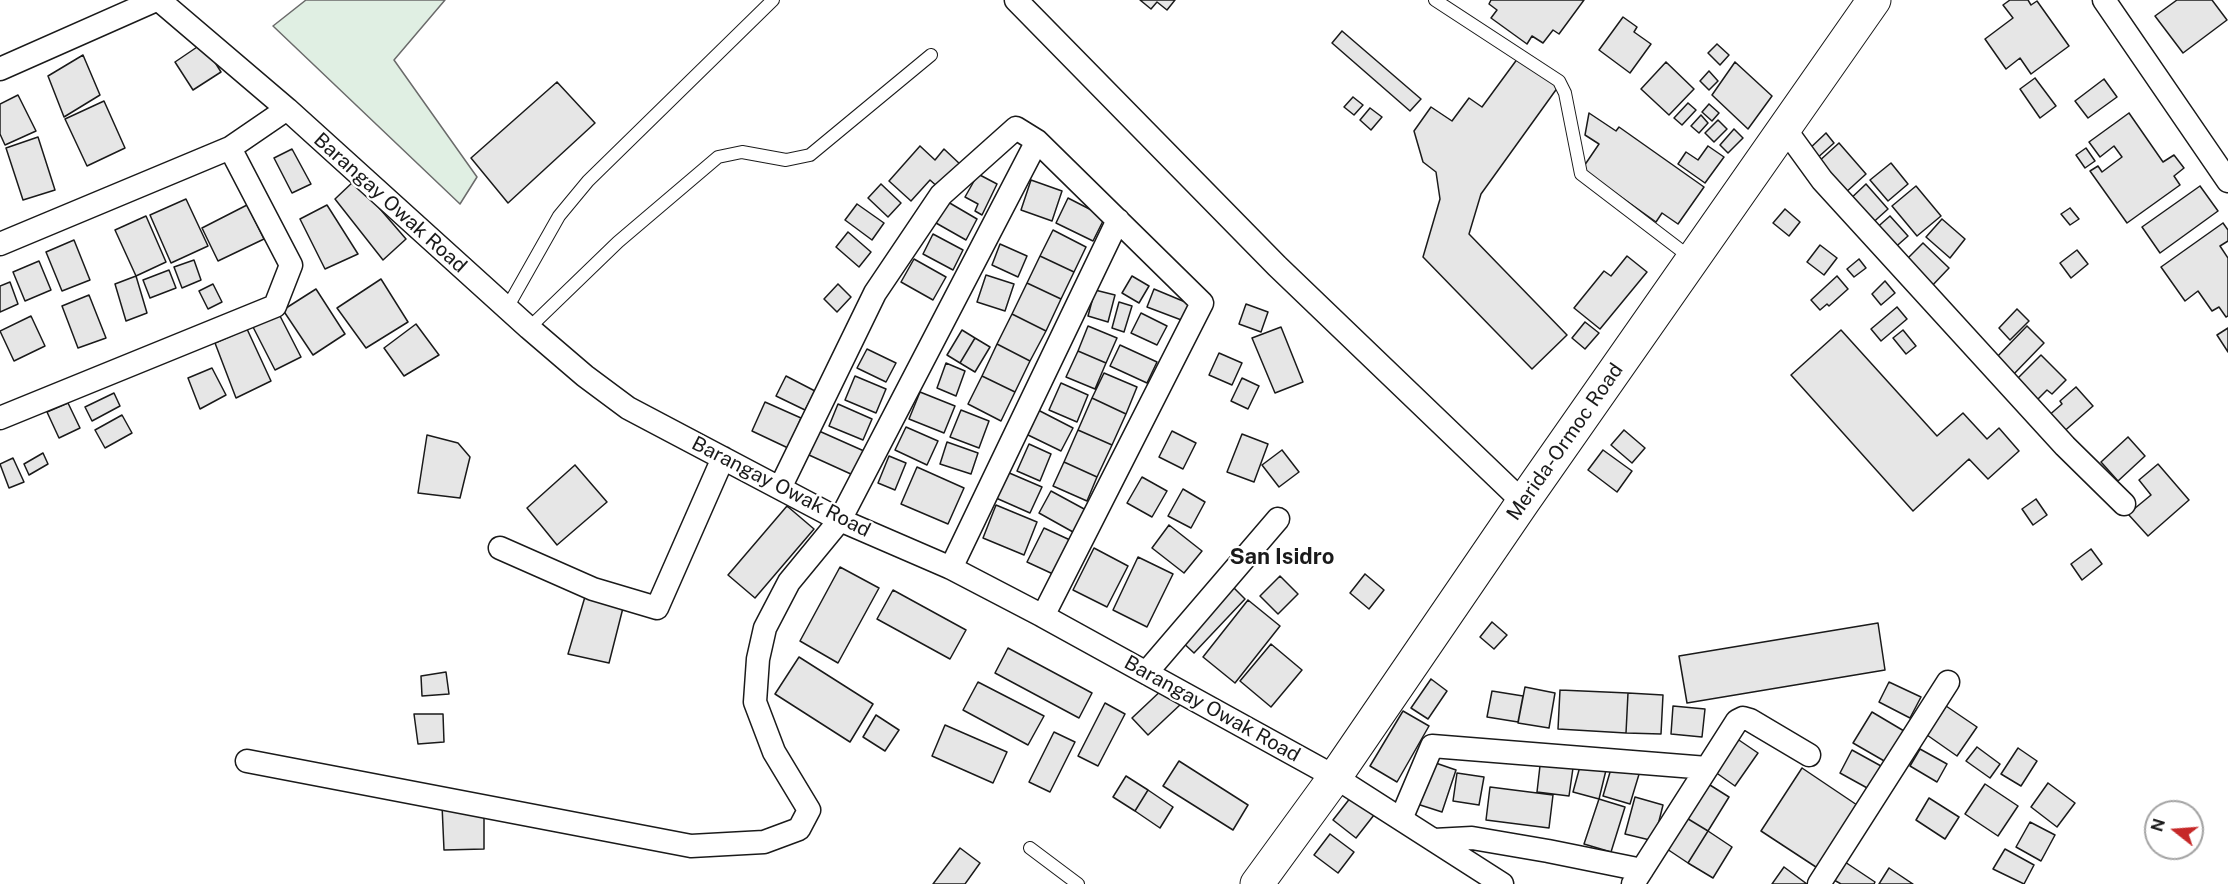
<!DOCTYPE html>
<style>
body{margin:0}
#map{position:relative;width:2228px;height:884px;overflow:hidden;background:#fff;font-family:"Public Sans",sans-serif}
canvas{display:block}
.north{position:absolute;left:2144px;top:800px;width:60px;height:60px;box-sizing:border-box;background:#fff;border:2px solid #a3a3a3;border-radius:50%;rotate:287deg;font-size:16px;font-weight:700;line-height:24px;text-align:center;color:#1a1a1a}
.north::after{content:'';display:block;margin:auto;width:21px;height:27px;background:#c62828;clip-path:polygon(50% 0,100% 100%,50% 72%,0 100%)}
</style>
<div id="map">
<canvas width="2228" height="884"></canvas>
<div class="north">N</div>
</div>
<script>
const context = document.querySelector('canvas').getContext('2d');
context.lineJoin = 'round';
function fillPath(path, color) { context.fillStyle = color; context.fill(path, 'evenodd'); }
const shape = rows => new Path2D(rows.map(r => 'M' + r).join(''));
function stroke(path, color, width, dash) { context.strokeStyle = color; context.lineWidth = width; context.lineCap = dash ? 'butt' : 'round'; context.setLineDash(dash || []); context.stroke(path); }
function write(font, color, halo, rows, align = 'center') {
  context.font = font + ' "Public Sans",sans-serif'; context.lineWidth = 4.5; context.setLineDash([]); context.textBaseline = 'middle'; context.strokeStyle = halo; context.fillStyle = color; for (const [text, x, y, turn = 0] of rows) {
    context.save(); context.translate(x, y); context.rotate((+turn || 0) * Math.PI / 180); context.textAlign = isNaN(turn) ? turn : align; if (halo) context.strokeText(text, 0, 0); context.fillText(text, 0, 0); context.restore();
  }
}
const green = shape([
 [306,0,445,0,394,60,477,177,460,204,273,26,306,0]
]);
fillPath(green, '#e0efe3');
stroke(green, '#6a6a6a', 1.5);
const building = shape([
 [1140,0,1175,0,1167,10,1157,2,1151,9,1140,0],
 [1491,0,1584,0,1559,34,1553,30,1543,43,1532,36,1527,44,1491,18,1497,10,1489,4,1491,0],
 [2010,0,2028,0,2031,5,2037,1,2069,46,2031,74,2020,58,2006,69,1985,39,2013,18,2003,5,2010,0],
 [2177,0,2212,0,2227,20,2183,53,2155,16,2177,0],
 [1623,17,1637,27,1634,32,1651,44,1630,73,1599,50,1623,17],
 [1342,31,1421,99,1410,111,1332,43,1342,31],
 [203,43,221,72,193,90,175,62,203,43],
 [1717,44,1729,55,1720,65,1708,53,1717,44],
 [83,55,100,95,64,117,48,76,83,55],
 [1518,58,1558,87,1481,194,1469,234,1567,335,1532,369,1423,257,1440,199,1436,172,1423,162,1414,131,1431,107,1452,121,1469,98,1482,107,1518,58],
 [1666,62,1694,89,1669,115,1641,89,1666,62],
 [1735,62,1772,96,1748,129,1712,95,1735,62],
 [1709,71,1718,81,1709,90,1700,81,1709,71],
 [2035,78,2056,106,2040,118,2020,89,2035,78],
 [2104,79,2117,97,2088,118,2075,101,2104,79],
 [557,82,595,123,508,203,471,158,557,82],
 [18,95,36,131,5,145,0,134,0,104,18,95],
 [1353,97,1363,105,1354,115,1344,107,1353,97],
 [104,101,125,148,87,166,65,119,104,101],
 [1688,103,1696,110,1682,125,1674,118,1688,103],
 [1709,104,1719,113,1712,121,1702,112,1709,104],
 [1370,108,1382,117,1371,130,1360,120,1370,108],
 [1589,113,1616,131,1619,127,1704,187,1678,224,1662,213,1656,222,1582,169,1599,144,1585,135,1589,113],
 [2129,113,2163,162,2174,155,2184,168,2174,176,2180,185,2127,223,2090,171,2098,166,2102,172,2122,157,2114,146,2100,157,2089,142,2129,113],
 [1701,115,1708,123,1699,133,1691,126,1701,115],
 [1718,120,1727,129,1714,142,1705,133,1718,120],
 [1734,129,1743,138,1728,153,1720,145,1734,129],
 [1826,133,1834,143,1815,160,1807,151,1826,133],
 [38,137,55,190,23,200,6,148,38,137],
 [1839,143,1866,174,1844,194,1817,163,1839,143],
 [920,146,935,160,944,149,962,166,940,189,930,180,911,201,889,181,920,146],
 [1708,146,1724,157,1705,183,1678,164,1686,152,1698,160,1708,146],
 [2086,148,2095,161,2085,168,2076,155,2086,148],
 [292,149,311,184,292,193,274,158,292,149],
 [1891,163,1908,184,1888,201,1870,180,1891,163],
 [978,174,997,184,982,215,975,211,978,204,965,197,978,174],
 [355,180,406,239,383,260,335,199,355,180],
 [1031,180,1062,191,1052,221,1021,210,1031,180],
 [881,184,901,203,888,217,868,198,881,184],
 [1866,184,1888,209,1868,227,1846,203,1866,184],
 [1916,186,1941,216,1917,236,1892,206,1916,186],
 [2200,186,2218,211,2160,253,2142,227,2200,186],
 [1068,198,1105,217,1093,241,1056,223,1068,198],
 [186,199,208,246,171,263,150,215,186,199],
 [948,202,977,219,966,240,936,223,948,202],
 [857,204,884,223,872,240,845,220,857,204],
 [247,205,264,239,218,261,202,228,247,205],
 [327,205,358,254,325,269,300,219,327,205],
 [2070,208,2079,219,2070,225,2061,214,2070,208],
 [1785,209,1800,222,1789,236,1773,223,1785,209],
 [146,216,166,262,136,276,115,230,146,216],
 [1890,216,1908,236,1891,251,1873,231,1890,216],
 [1942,219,1965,239,1950,258,1926,237,1942,219],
 [2223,223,2228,230,2228,241,2220,246,2228,258,2228,316,2226,317,2219,307,2212,311,2198,291,2185,301,2161,267,2223,223],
 [1053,230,1086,247,1074,272,1040,256,1053,230],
 [848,232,871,252,859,267,836,247,848,232],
 [933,234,963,250,953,270,923,254,933,234],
 [74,240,90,280,62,291,46,252,74,240],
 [1923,243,1949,268,1928,290,1902,264,1923,243],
 [1000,244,1027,256,1018,277,992,265,1000,244],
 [1820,245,1837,258,1824,275,1807,262,1820,245],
 [2077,250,2088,264,2071,278,2060,263,2077,250],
 [1040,256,1074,272,1061,299,1027,283,1040,256],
 [1627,256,1647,272,1600,329,1574,308,1604,271,1611,276,1627,256],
 [914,259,946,277,933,300,901,282,914,259],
 [1859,259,1866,268,1854,277,1847,269,1859,259],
 [194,260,201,280,182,288,174,267,194,260],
 [39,261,51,290,25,301,13,272,39,261],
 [169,270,176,288,150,298,143,280,169,270],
 [986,275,1014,284,1005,311,977,302,986,275],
 [136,276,147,313,126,321,115,284,136,276],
 [1132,276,1149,286,1139,303,1122,293,1132,276],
 [1837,276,1848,289,1829,306,1827,304,1820,310,1811,300,1837,276],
 [381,279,408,322,366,348,337,308,381,279],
 [1885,281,1895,293,1881,305,1872,294,1885,281],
 [10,282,18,304,0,312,0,286,10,282],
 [1027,283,1061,299,1046,331,1012,314,1027,283],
 [213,284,222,302,208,309,199,291,213,284],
 [838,284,851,297,837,312,824,299,838,284],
 [316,289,345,334,313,355,283,310,316,289],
 [1154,289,1190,304,1184,321,1147,307,1154,289],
 [1095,290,1115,295,1108,322,1088,316,1095,290],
 [89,295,106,338,78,348,62,306,89,295],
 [1119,302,1132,306,1124,332,1112,328,1119,302],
 [1246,304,1268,312,1261,332,1239,324,1246,304],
 [1897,307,1907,319,1881,341,1871,329,1897,307],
 [2017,309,2029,321,2010,340,1999,328,2017,309],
 [1141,313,1167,326,1157,345,1131,333,1141,313],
 [279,314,301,357,275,370,253,327,279,314],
 [1012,314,1046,331,1030,361,997,344,1012,314],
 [31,316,45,346,14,361,0,331,31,316],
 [1585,322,1599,333,1585,349,1572,338,1585,322],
 [416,324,439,355,404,376,384,348,416,324],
 [1088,326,1117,338,1106,363,1078,351,1088,326],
 [2027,326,2044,343,2010,378,1993,361,2027,326],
 [1281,327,1303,382,1275,393,1252,338,1281,327],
 [2228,328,2228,352,2217,335,2228,328],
 [247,329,271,381,236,398,215,343,247,329],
 [962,330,975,338,960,363,947,355,962,330],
 [1841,330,1937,436,1963,413,1987,439,1999,428,2019,451,1988,479,1969,459,1913,511,1791,375,1841,330],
 [1903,330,1916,346,1906,354,1893,338,1903,330],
 [975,338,990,347,975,372,960,363,975,338],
 [997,344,1030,361,1015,392,982,376,997,344],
 [1120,345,1157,362,1147,383,1110,366,1120,345],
 [867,349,896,363,886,382,857,368,867,349],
 [1078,351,1106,363,1095,389,1066,377,1078,351],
 [1219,353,1242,363,1232,385,1209,375,1219,353],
 [2041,355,2066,380,2052,394,2047,390,2032,405,2012,384,2041,355],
 [946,363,965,371,956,396,937,388,946,363],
 [212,368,226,395,200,409,188,378,212,368],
 [1104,373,1137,387,1126,414,1092,398,1104,373],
 [786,376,815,391,805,410,776,396,786,376],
 [855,376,886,389,876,413,845,400,855,376],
 [982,376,1015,392,1001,421,968,404,982,376],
 [1242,378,1259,386,1248,409,1231,401,1242,378],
 [1061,383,1088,395,1077,422,1049,410,1061,383],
 [2076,387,2093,406,2061,434,2047,417,2062,404,2060,401,2076,387],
 [920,392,955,406,944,433,909,419,920,392],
 [114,393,120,406,92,421,85,407,114,393],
 [1092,398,1126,414,1112,445,1078,430,1092,398],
 [765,402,801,418,788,448,752,431,765,402],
 [68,403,80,428,59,438,47,412,68,403],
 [838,404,872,419,863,440,829,426,838,404],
 [961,410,989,421,979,448,950,437,961,410],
 [1038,410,1073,428,1061,451,1026,434,1038,410],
 [122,415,132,433,105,448,95,430,122,415],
 [906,427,938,441,927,465,895,450,906,427],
 [1078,430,1112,445,1097,477,1064,462,1078,430],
 [1624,430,1645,448,1632,463,1611,445,1624,430],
 [819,431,864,451,853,475,809,455,819,431],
 [1172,431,1196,443,1183,469,1159,457,1172,431],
 [1242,434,1268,444,1254,482,1227,472,1242,434],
 [427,435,458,443,470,457,460,498,418,493,427,435],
 [2128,437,2145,456,2118,481,2101,462,2128,437],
 [947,442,978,453,971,474,940,464,947,442],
 [1029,444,1051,454,1040,481,1017,471,1029,444],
 [1282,450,1299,472,1279,487,1262,465,1282,450],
 [1603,450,1632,471,1617,492,1588,470,1603,450],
 [43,453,48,464,29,475,24,464,43,453],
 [889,456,906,463,895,490,878,483,889,456],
 [13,458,24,482,9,488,0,464,13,458],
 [1064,462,1097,477,1087,501,1053,486,1064,462],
 [2158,464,2189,500,2148,536,2128,514,2151,495,2139,480,2158,464],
 [575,465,607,502,557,545,527,508,575,465],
 [917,467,964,488,948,524,901,504,917,467],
 [1007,472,1042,487,1030,513,996,498,1007,472],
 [1142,477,1167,491,1152,517,1127,503,1142,477],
 [1183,489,1205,502,1191,528,1168,516,1183,489],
 [1051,491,1086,510,1073,532,1039,513,1051,491],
 [2036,499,2047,515,2033,525,2022,509,2036,499],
 [996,505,1037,522,1024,555,983,538,996,505],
 [787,506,814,529,755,598,728,575,787,506],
 [1169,525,1202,551,1184,573,1152,548,1169,525],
 [1044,528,1070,540,1053,574,1027,562,1044,528],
 [1094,548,1128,566,1107,607,1073,590,1094,548],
 [2091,549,2102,564,2082,580,2071,564,2091,549],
 [1138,557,1173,574,1147,627,1113,610,1138,557],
 [840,567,879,588,838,663,800,641,840,567],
 [1365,574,1384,590,1369,609,1350,593,1365,574],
 [1280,576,1298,594,1278,614,1260,596,1280,576],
 [1229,583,1245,599,1194,653,1178,638,1229,583],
 [587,590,625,600,609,663,568,654,587,590],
 [893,590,966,630,950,659,877,619,893,590],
 [1248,600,1280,626,1235,683,1203,657,1248,600],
 [1492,622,1507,635,1494,649,1480,637,1492,622],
 [1878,623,1885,670,1687,703,1679,656,1878,623],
 [1271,644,1302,670,1271,707,1240,681,1271,644],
 [1008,648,1092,693,1079,718,995,673,1008,648],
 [799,657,873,704,850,742,775,694,799,657],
 [446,672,449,694,422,696,421,676,446,672],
 [1431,679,1447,691,1428,719,1411,708,1431,679],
 [978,682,1044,716,1028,745,963,710,978,682],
 [1889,682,1921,697,1910,718,1879,702,1889,682],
 [1166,686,1182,703,1148,735,1132,718,1166,686],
 [1525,687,1555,693,1549,728,1518,723,1525,687],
 [1560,690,1628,693,1626,733,1558,729,1560,690],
 [1492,691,1523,696,1518,722,1487,717,1492,691],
 [1628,693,1663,695,1661,734,1626,733,1628,693],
 [1105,703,1125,714,1098,766,1078,756,1105,703],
 [1673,706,1705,709,1702,737,1671,734,1673,706],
 [1946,706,1977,727,1957,756,1927,735,1946,706],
 [1403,711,1429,726,1397,782,1370,766,1403,711],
 [1872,712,1904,731,1886,762,1853,743,1872,712],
 [414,714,443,714,444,742,418,744,414,714],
 [876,715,899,730,885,751,863,737,876,715],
 [945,725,1007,752,993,783,932,756,945,725],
 [1054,732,1075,742,1050,792,1029,782,1054,732],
 [1730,734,1758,753,1735,786,1708,767,1730,734],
 [1977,747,2000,764,1990,778,1966,761,1977,747],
 [2018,748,2037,761,2021,786,2001,774,2018,748],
 [1920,749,1947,764,1937,782,1910,766,1920,749],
 [1852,750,1881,766,1869,789,1840,773,1852,750],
 [1541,757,1574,761,1569,796,1537,792,1541,757],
 [1582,759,1607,766,1599,799,1573,792,1582,759],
 [1427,760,1456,770,1442,812,1414,803,1427,760],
 [1179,761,1248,805,1233,830,1163,786,1179,761],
 [1613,762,1640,771,1630,804,1603,796,1613,762],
 [1802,768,1860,807,1819,869,1761,831,1802,768],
 [1457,773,1484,777,1479,805,1453,801,1457,773],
 [1126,776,1148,790,1135,811,1113,797,1126,776],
 [1702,780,1729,797,1708,831,1680,814,1702,780],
 [2048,783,2075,803,2057,827,2031,807,2048,783],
 [1985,784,2018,806,1998,836,1965,814,1985,784],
 [1490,787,1553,795,1549,828,1486,820,1490,787],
 [1148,790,1173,807,1160,828,1135,811,1148,790],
 [1351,797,1374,815,1356,838,1333,820,1351,797],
 [1635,797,1663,805,1654,841,1625,834,1635,797],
 [1929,798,1959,817,1945,839,1916,820,1929,798],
 [1599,799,1625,807,1611,852,1584,844,1599,799],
 [442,805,484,805,484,849,444,850,442,805],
 [1680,814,1708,831,1688,863,1661,845,1680,814],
 [2030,822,2055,835,2041,861,2016,847,2030,822],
 [1708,831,1732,847,1713,878,1688,863,1708,831],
 [1330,834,1354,852,1338,873,1314,855,1330,834],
 [960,848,980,863,965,884,933,884,960,848],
 [2005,849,2034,865,2024,884,1993,869,2005,849],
 [1845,862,1875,882,1874,884,1841,884,1834,880,1845,862],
 [1784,867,1807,884,1772,884,1784,867],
 [1889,868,1913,884,1879,884,1889,868]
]);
fillPath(building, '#e6e6e6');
stroke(building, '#1a1a1a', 1.5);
const lane = shape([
 [1435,0,1559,81,1565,93,1581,174,1691,258],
 [507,308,559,216,588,181,773,0],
 [529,328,618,242,718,157,742,152,786,160,810,155,931,55],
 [1030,848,1078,884]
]);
const street = shape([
 [159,0,287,109,529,328,585,376,628,408,840,520,951,568,1043,616,1335,777,1502,884],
 [1016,0,1277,266,1523,502],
 [2104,0,2228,181],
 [0,69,156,0],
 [1785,129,1822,180,2065,446,2124,504],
 [0,244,230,148,287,109],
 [0,418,275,306,291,265,230,148],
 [780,488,875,293,941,195,1016,128,1037,141,1202,303,1043,616],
 [500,548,593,589,657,608,723,458],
 [951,568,1118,220],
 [1146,673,1278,519],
 [247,761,691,846,764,842,799,829,809,810,774,752,755,702,758,659,765,628,789,582,840,520,1037,141],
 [1401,819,1432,746,1707,768],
 [1434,840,1472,838,1548,851,1642,870],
 [1633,884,1737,721,1743,718,1750,720,1809,755],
 [1819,884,1948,682]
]);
const highway = shape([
 [1257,884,1335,777,1523,502,1874,0]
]);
stroke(lane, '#1a1a1a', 14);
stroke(street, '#1a1a1a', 25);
stroke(highway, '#1a1a1a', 35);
stroke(lane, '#fff', 12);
stroke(street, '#fff', 22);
stroke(highway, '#fff', 33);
write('20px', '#1a1a1a', '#fff', [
 ["Barangay Owak Road",390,203,42],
 ["Merida-Ormoc Road",1565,442,-55],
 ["Barangay Owak Road",781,487,27],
 ["Barangay Owak Road",1212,709,29]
]);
write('bold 22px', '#1a1a1a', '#fff', [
 ["San Isidro",1282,557]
]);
</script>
